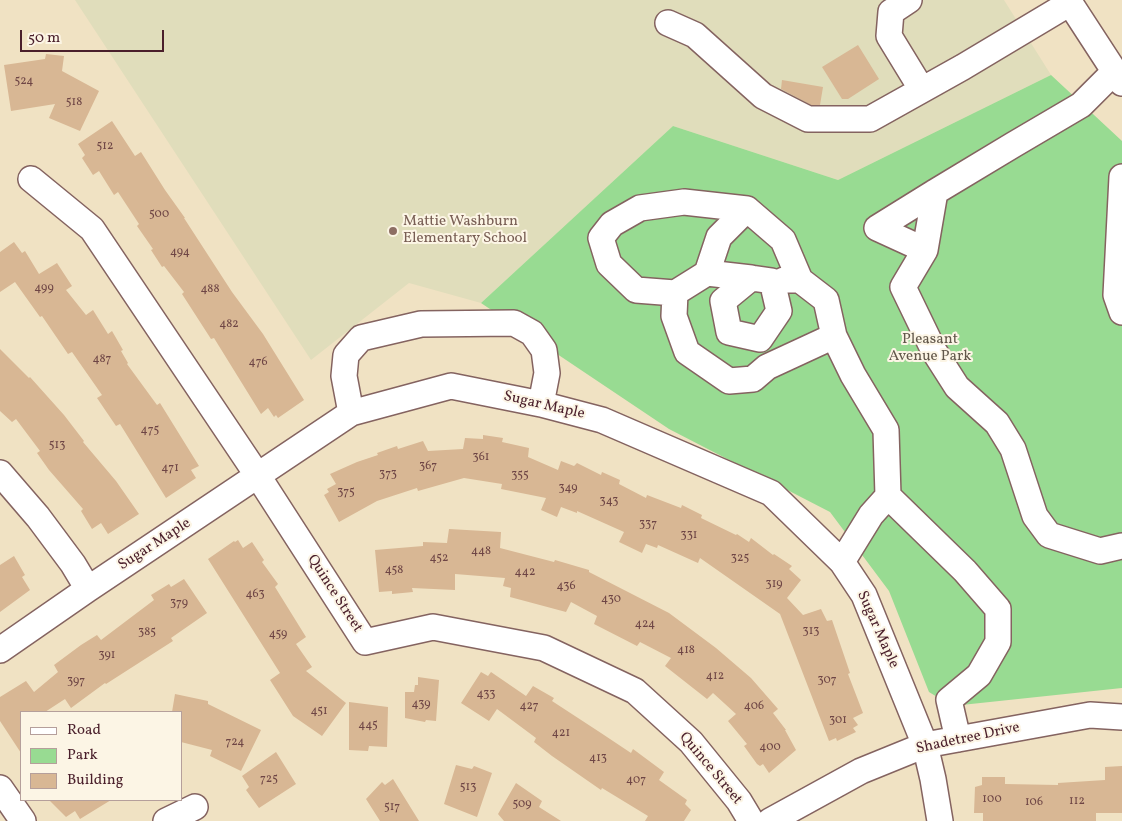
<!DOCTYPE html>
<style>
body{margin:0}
#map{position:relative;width:1122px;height:821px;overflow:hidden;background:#f0e2c3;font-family:Vollkorn,serif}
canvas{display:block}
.legend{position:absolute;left:20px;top:711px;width:162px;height:90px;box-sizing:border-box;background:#fcf5e5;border:1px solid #b59f9b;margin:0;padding:6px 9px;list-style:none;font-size:15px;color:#4a1f2b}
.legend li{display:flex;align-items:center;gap:10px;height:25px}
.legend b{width:25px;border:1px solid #b59f9b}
.scale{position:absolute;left:20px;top:30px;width:144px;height:22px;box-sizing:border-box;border:2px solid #4a1f2b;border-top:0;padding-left:6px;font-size:15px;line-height:18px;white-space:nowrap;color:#4a1f2b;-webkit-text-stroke:4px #fcf5e5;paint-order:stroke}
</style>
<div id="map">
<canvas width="1122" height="821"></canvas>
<ul class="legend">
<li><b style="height:6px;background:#fff"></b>Road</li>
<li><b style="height:14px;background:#98db92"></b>Park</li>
<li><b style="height:14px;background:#d8b794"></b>Building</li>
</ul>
<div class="scale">50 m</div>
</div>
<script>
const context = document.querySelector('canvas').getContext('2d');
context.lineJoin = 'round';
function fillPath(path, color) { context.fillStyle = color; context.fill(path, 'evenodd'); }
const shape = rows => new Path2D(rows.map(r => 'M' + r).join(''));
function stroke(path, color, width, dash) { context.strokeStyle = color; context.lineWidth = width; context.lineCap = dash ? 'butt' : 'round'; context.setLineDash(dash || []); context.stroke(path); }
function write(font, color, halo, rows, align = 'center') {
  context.font = font + ' Vollkorn,serif'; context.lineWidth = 4; context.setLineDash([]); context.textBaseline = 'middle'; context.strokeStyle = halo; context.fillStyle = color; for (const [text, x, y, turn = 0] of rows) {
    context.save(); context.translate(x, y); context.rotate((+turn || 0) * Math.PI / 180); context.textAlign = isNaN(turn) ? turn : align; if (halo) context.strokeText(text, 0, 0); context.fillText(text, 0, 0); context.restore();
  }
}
fillPath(shape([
 [75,0,1004,0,1051,75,838,180,673,126,481,303,409,283,311,360]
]), '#e0ddbb');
fillPath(shape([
 [1051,75,1122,141,1122,688,952,706,929,692,889,591,830,512,669,429,481,303,673,126,838,180]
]), '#98db92');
fillPath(shape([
 [858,45,879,79,848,99,842,99,822,67],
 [46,54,64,56,62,71,99,91,80,131,49,118,55,104,11,111,4,65,45,59],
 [782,80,823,87,820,105,811,105,781,89],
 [112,121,135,156,141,152,165,190,185,218,184,218,232,292,263,334,304,400,278,418,276,415,274,417,268,408,261,414,214,338,211,339,182,294,184,292,164,266,162,267,151,250,153,249,137,226,139,224,118,192,114,195,99,171,93,175,82,158,85,155,78,144],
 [14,242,22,253,25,251,39,274,57,263,72,286,66,290,86,315,93,310,108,334,112,331,123,350,121,351,128,363,127,364,157,405,160,403,199,466,191,470,196,478,166,498,120,424,116,426,97,398,102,395,72,352,68,354,42,316,40,317,15,282,0,292,0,252],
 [0,349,29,378,30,377,64,415,84,441,83,442,116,481,139,514,108,534,101,523,92,529,81,511,83,509,49,470,37,453,40,451,16,419,12,422,0,411],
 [483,435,503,438,502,442,529,448,528,457,558,470,561,461,574,466,577,463,601,475,602,472,620,480,619,484,646,498,647,495,681,508,682,505,702,515,701,518,736,535,737,534,749,542,751,538,773,555,774,554,792,566,789,569,801,580,787,598,803,615,821,609,827,621,832,620,850,673,848,674,863,713,853,718,858,725,853,728,856,732,837,741,836,738,829,741,780,614,700,558,698,563,658,545,657,548,646,544,642,553,619,542,624,532,577,511,577,513,561,507,557,517,541,510,546,498,501,489,502,484,464,478,418,491,417,488,377,501,339,522,324,495,329,492,327,489,336,484,330,474,357,462,378,455,377,453,397,446,398,449,423,441,428,451,463,449,465,438,483,439],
 [449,529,501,532,500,548,554,562,555,560,589,570,589,572,669,613,716,648,751,678,778,709,773,713,786,730,785,730,796,750,769,773,763,764,760,766,757,764,744,746,747,744,728,721,736,714,713,693,707,699,665,666,671,658,640,642,637,646,594,624,597,616,571,602,566,612,510,597,511,588,503,586,505,578,455,574,455,590,412,588,413,592,392,594,392,591,379,592,375,550,423,546,423,542,447,543],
 [238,540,243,548,252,542,264,560,262,562,278,584,275,587,306,637,296,644,312,667,306,671,346,703,322,736,293,716,279,694,270,680,280,673,208,559,234,541,235,542],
 [14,556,25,575,22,577,30,590,0,612,0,565],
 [184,579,207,613,171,638,173,641,106,684,105,683,71,708,65,699,45,712,21,712,21,753,0,721,0,697,26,681,34,692,58,672,54,665,81,645,97,635,101,640,154,600,151,595,169,584,171,587],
 [481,672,488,676,491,672,526,696,533,686,554,698,552,701,601,733,631,753,633,749,664,772,659,780,687,800,685,804,691,810,684,821,645,821,648,816,602,788,601,790,552,756,534,742,536,738,497,709,489,721,461,703],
 [418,677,439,680,436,721,426,720,425,722,405,718,405,692,414,692,415,685,418,685],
 [175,694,208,701,208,704,261,730,241,771,210,756,212,750,181,742,181,712,172,712],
 [349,702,388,707,387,747,369,746,368,751,349,750],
 [276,752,296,784,259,808,246,790,249,787,242,776],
 [456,765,472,769,474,766,492,773,477,817,444,804],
 [1122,766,1122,813,1096,813,1096,821,983,821,983,813,974,813,975,787,982,785,982,777,1005,777,1005,784,1058,785,1058,783,1105,780,1105,767],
 [393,779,419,821,380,821,366,799,382,782,385,785],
 [516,783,542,801,539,807,561,821,504,821,498,814],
 [49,800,111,800,80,819,75,811,66,817]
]), '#d8b794');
const minor = shape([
 [909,0,891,12,889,36,922,90],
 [1068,0,1122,83],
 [668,23,695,35,763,96,808,119,870,119,963,67,1070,3],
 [1122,177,1116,295,1122,312],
 [31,179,92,229,258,476,365,642,433,627,544,648,635,691,691,742,739,801,751,821],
 [935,192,925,250,877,228,935,192,1013,145,1081,105,1114,72],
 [925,250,903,287,934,351,957,387,997,423,1013,449,1035,516,1049,535,1100,551,1122,546],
 [707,273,719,237,747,209],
 [751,278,772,281,779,311,760,339,729,332,723,301,751,278,707,273,675,293,674,316,687,352,729,381,753,379,767,367,834,336,853,375,886,430,888,496],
 [784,280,800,280,826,300,834,336],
 [675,293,636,290,609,264,601,238,612,224,640,208,684,202,747,209,783,240,800,280],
 [351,413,344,376,346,355,361,338,421,324,514,323,532,333,544,350,547,373,541,404],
 [0,473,38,517,73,564,88,589],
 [842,562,871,515,888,496,965,571,998,609,998,642,979,675,949,700,958,739],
 [0,650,88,589,351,413,451,386,541,404,602,420,771,493,842,562,864,595,925,745,933,779,940,821],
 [0,788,23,821],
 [166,821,195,807],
 [770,821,861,771,925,745,1090,715,1122,717]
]);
stroke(minor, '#846360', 28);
stroke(minor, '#fff', 25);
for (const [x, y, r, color] of [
 [393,231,5,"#8d6e63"]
]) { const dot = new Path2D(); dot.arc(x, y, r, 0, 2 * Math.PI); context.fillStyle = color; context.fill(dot); stroke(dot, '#fcf5e5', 2); }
write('12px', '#6e4545', null, [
 ["524",24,82],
 ["518",74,103],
 ["512",105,147],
 ["500",159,215],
 ["494",180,253],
 ["499",44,289],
 ["488",210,290],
 ["482",229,325],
 ["487",102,360],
 ["476",258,363],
 ["475",150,431],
 ["513",57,446],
 ["361",481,458],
 ["367",428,467],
 ["471",170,469],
 ["373",388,475],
 ["355",520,476],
 ["349",568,489],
 ["375",346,493],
 ["343",609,502],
 ["337",648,525],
 ["331",689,536],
 ["448",481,552],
 ["452",439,559],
 ["325",740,559],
 ["458",394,571],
 ["442",525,573],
 ["319",774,585],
 ["436",566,587],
 ["463",255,595],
 ["430",611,600],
 ["379",179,604],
 ["424",645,625],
 ["313",811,632],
 ["385",147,633],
 ["459",278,635],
 ["418",686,651],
 ["391",107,656],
 ["412",715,677],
 ["307",827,681],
 ["397",76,682],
 ["433",486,695],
 ["439",421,705],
 ["427",529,707],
 ["406",754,707],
 ["451",319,712],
 ["301",838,721],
 ["445",368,726],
 ["421",561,734],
 ["724",235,743],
 ["400",770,748],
 ["413",598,759],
 ["725",269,780],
 ["407",636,781],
 ["513",468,788],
 ["100",992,800],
 ["112",1077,802],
 ["106",1034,803],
 ["509",522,805],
 ["517",392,808]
]);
write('15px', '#785e54', '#fcf5e5', [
 ["Mattie Washburn",403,222],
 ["Elementary School",403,239]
], 'left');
write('15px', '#61574a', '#fcf5e5', [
 ["Pleasant",930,340],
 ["Avenue Park",930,357]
]);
write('15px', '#4a1f2b', '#fcf5e5', [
 ["Sugar Maple",544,406,13],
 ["Sugar Maple",155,545,-33],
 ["Quince Street",334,594,57],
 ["Sugar Maple",877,630,66],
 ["Shadetree Drive",968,739,-12],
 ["Quince Street",710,769,50]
]);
</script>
